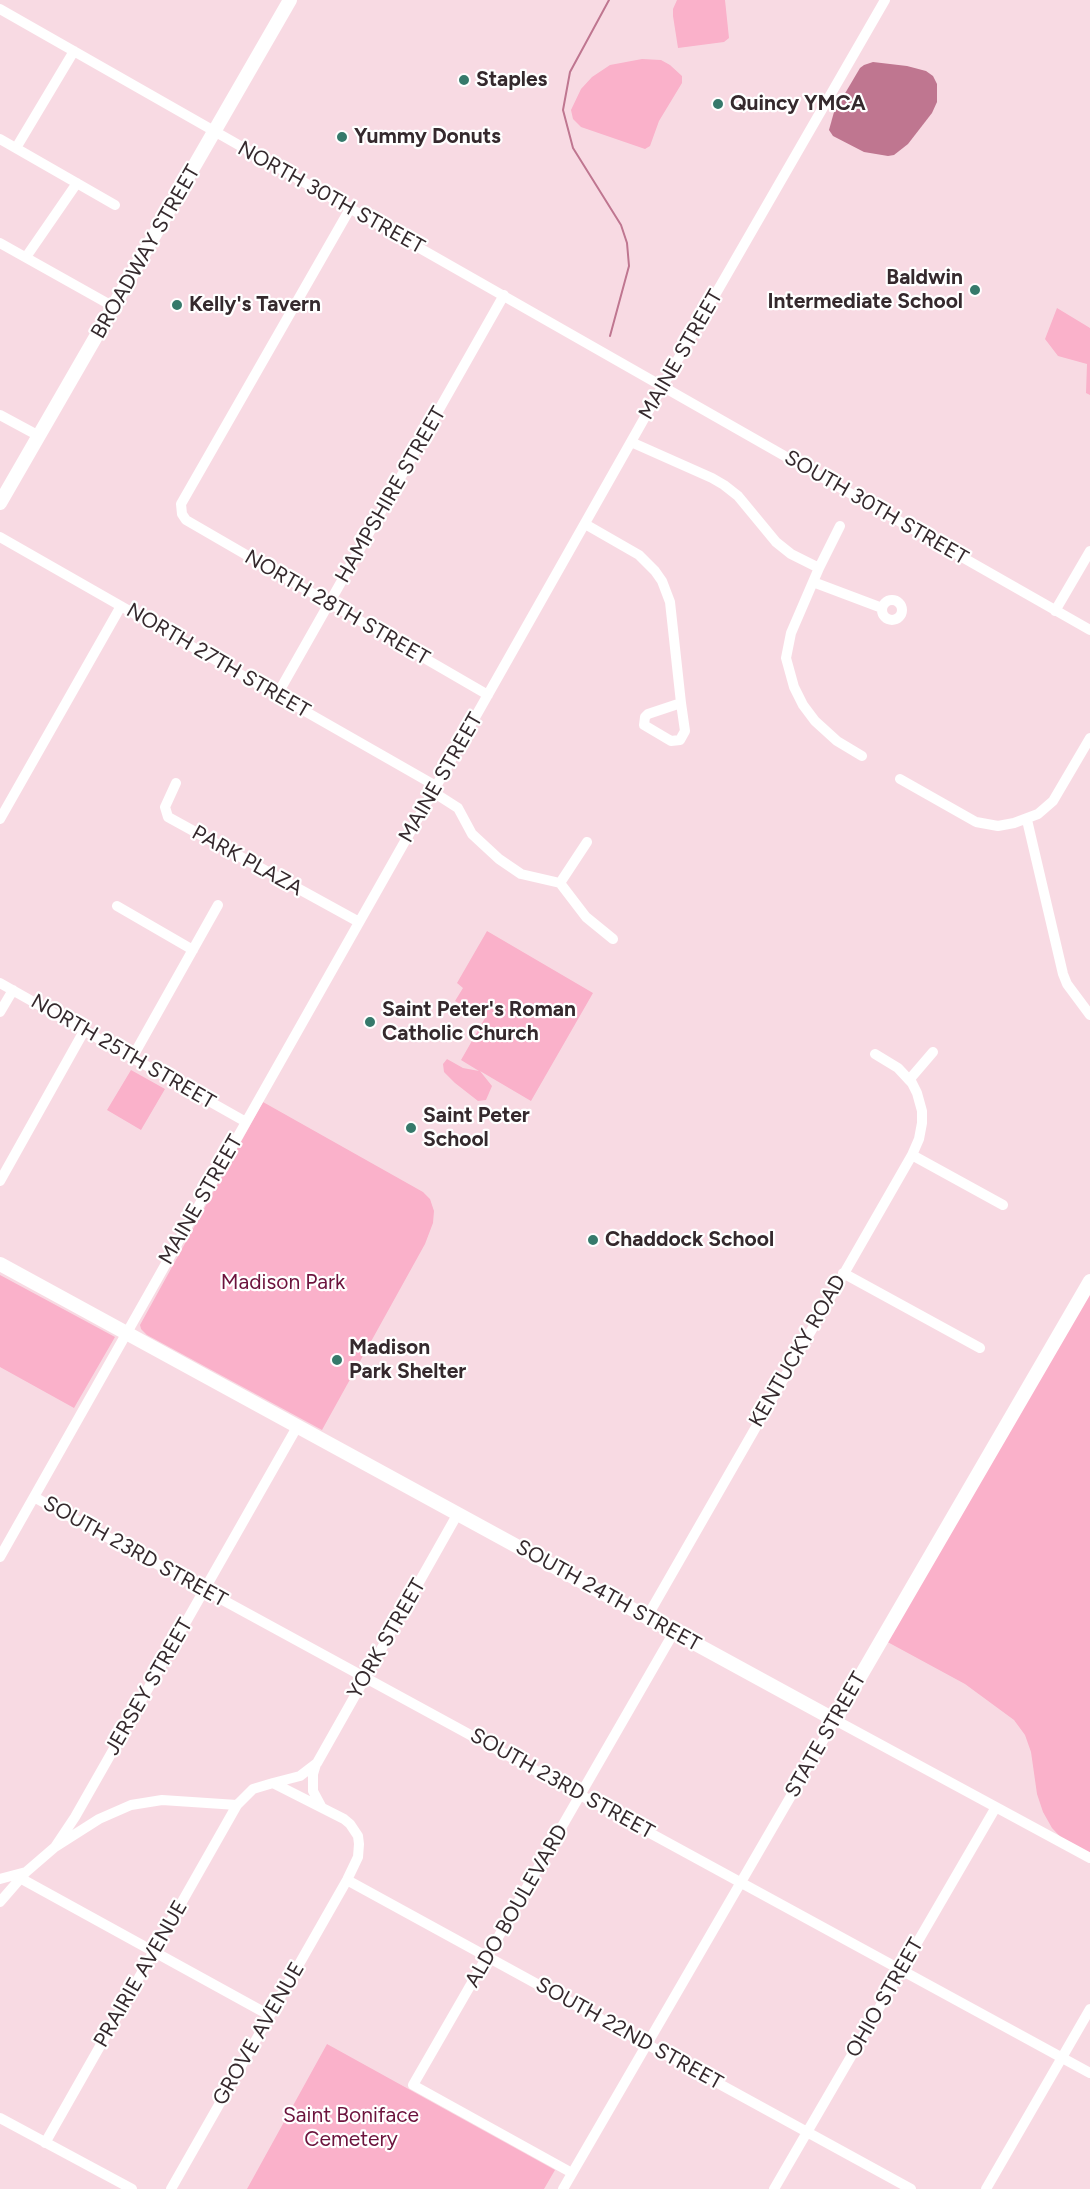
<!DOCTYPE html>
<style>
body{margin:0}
canvas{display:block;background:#f8dae3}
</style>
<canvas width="1090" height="2189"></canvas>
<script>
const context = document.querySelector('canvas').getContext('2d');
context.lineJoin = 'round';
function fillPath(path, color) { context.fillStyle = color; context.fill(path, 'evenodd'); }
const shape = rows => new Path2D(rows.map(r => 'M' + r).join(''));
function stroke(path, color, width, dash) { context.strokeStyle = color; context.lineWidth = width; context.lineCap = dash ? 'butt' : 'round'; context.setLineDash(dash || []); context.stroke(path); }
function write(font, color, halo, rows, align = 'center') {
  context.font = font + ' Figtree,sans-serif'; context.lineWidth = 4.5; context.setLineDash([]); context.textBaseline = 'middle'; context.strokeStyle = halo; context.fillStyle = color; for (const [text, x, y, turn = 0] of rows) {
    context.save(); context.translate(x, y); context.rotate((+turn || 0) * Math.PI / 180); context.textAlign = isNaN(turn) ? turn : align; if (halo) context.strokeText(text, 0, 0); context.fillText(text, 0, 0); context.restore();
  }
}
fillPath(shape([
 [677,0,725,0,729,38,724,42,678,48,673,16,673,9],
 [642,59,661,60,670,65,682,76,682,83,659,121,650,146,645,149,581,127,573,119,571,110,581,89,592,77,610,65],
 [1057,308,1090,328,1090,395,1086,393,1087,364,1058,356,1045,339],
 [487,931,593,993,531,1101,480,1071,492,1086,486,1100,478,1101,455,1083,444,1072,443,1064,447,1059,463,1068,479,1071,461,1060,485,1018,455,1001,463,988,457,983],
 [131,1070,165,1089,141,1130,107,1110],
 [263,1102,423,1192,430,1199,434,1211,433,1223,425,1244,322,1430,147,1335,141,1329,140,1325],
 [0,1275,115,1337,74,1408,0,1367],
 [1090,1281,1090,1858,1070,1847,1052,1828,1043,1812,1037,1794,1031,1752,1025,1735,1014,1720,965,1684,882,1639],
 [327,2044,555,2170,544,2189,247,2189]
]), '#fab1ca');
fillPath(shape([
 [873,62,907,66,926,71,933,76,937,84,937,102,932,113,908,144,894,155,888,156,864,152,833,136,829,130,834,112,860,68,864,65]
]), '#bf7690');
stroke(shape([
 [609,0,570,72,563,110,573,148,621,225,627,243,629,266,610,336]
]), '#bf7690', 2);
stroke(shape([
 [0,9,1090,630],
 [0,139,115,205],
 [16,148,74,51],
 [351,207,181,504,182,514,186,520,488,695],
 [0,243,114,307],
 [26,257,77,183],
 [0,415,39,436],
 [631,442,712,478,724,485,738,496,776,542,791,554,819,568],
 [585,524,639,555,655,571,662,581,670,602,681,703],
 [840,526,819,568,791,633,786,658,794,687,803,705,815,721,837,741,862,756],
 [0,537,436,786],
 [813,582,882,608],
 '882 610a10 10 0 1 1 20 0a10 10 0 1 1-20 0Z',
 [1055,611,1090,551],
 [277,695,504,295],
 [681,703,685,731,680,740,671,741,644,725,645,717,648,714,681,703],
 [900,779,976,822,998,826,1014,823,1038,814,1053,801,1090,738],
 [176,783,165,807,168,817,359,922],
 [433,792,458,808,472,834,499,859,521,874,560,883,586,917,613,939],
 [0,819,121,606],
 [1027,820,1063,974,1067,984,1090,1015],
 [560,883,587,842],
 [117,906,193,950],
 [0,983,246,1122],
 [0,1012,13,990],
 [132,1058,218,905],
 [909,1080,933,1052],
 [912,1155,1003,1205],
 [0,1181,84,1031],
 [843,1273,980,1348],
 [34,1497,1090,2073],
 [0,1557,662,387,885,0],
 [647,1617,912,1155,919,1139,922,1123,922,1111,917,1093,912,1083,898,1068,875,1054],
 [316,1764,313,1774,313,1791,321,1806],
 [273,1783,300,1776,317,1763,457,1515],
 [55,1847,99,1819,131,1805,162,1800,237,1805,253,1789,273,1783,344,1819,350,1824,358,1836,359,1844,358,1857,347,1880,171,2189],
 [20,1878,269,2015],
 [0,1879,26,1872],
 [347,1880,911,2189],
 [0,1902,26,1872,55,1847,75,1817,297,1427],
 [0,2118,132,2189],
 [45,2143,237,1805],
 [572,2173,413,2085,674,1632],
 [563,2189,835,1720,1090,1858],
 [774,2189,996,1807],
 [986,2189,1090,2009]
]), '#fff', 10);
stroke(shape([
 [0,503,290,0],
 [0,1264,835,1720,1090,1281]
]), '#fff', 14);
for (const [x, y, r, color] of [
 [464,80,6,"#36796b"],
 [718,104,6,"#36796b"],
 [342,137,6,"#36796b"],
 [975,290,6,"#36796b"],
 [177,305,6,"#36796b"],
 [370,1022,6,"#36796b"],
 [411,1128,6,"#36796b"],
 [593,1240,6,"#36796b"],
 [337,1360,6,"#36796b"]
]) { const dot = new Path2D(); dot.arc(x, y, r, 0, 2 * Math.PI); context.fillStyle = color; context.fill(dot); stroke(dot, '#fff', 2); }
write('bold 21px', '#35292d', '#fff', [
 ["Staples",476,80],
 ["Quincy YMCA",730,104],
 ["Yummy Donuts",354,137],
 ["Baldwin",963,278,"right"],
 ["Intermediate School",963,302,"right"],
 ["Kelly's Tavern",189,305],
 ["Saint Peter's Roman",382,1010],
 ["Catholic Church",382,1034],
 ["Saint Peter",423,1116],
 ["School",423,1140],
 ["Chaddock School",605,1240],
 ["Madison",349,1348],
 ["Park Shelter",349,1372]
], 'left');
write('21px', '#35292d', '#fff', [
 ["NORTH 30TH STREET",331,198,29],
 ["BROADWAY STREET",146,252,-60],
 ["MAINE STREET",681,355,-60],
 ["HAMPSHIRE STREET",391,495,-60],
 ["SOUTH 30TH STREET",876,508,30],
 ["NORTH 28TH STREET",337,608,30],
 ["NORTH 27TH STREET",218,661,30],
 ["MAINE STREET",441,778,-60],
 ["PARK PLAZA",247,861,29],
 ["NORTH 25TH STREET",123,1052,30],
 ["MAINE STREET",201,1200,-60],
 ["KENTUCKY ROAD",798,1351,-60],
 ["SOUTH 23RD STREET",135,1552,29],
 ["SOUTH 24TH STREET",608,1596,29],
 ["YORK STREET",387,1639,-60],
 ["JERSEY STREET",149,1687,-60],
 ["STATE STREET",826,1735,-60],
 ["SOUTH 23RD STREET",562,1784,29],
 ["ALDO BOULEVARD",517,1906,-60],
 ["PRAIRIE AVENUE",141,1974,-60],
 ["OHIO STREET",885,1998,-60],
 ["GROVE AVENUE",259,2034,-60],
 ["SOUTH 22ND STREET",629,2034,29]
]);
write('21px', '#6c133d', '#fff', [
 ["Madison Park",283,1283],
 ["Saint Boniface",351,2116],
 ["Cemetery",351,2140]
]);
</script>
